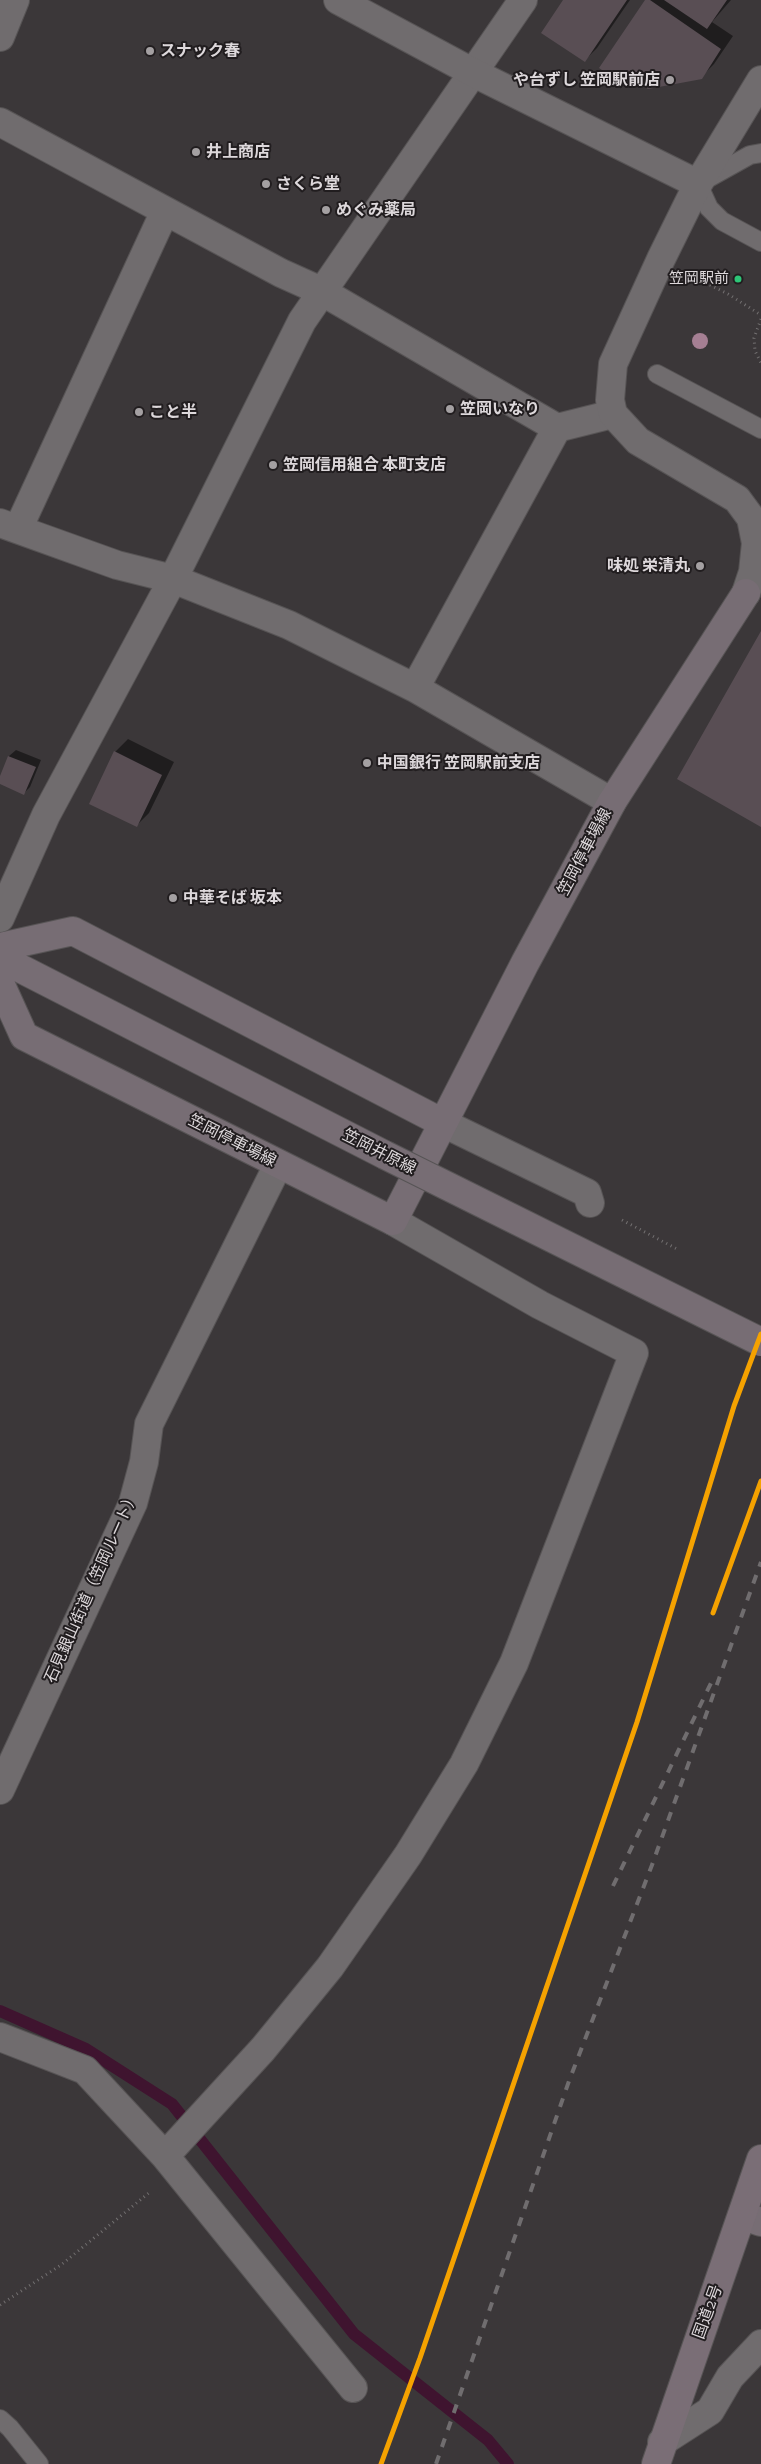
<!DOCTYPE html>
<meta charset="utf-8">
<style>
body{margin:0}
canvas{display:block;background:#3b3739}
</style>
<canvas width="761" height="2464"></canvas>
<script>
const context = document.querySelector('canvas').getContext('2d');
context.lineJoin = 'round';
function fillPath(path, color) { context.fillStyle = color; context.fill(path, 'evenodd'); }
const shape = rows => new Path2D(rows.map(r => 'M' + r).join(''));
function stroke(path, color, width, dash) { context.strokeStyle = color; context.lineWidth = width; context.lineCap = dash ? 'butt' : 'round'; context.setLineDash(dash || []); context.stroke(path); }
function write(font, color, halo, rows, align = 'center') {
  context.font = font + ' "Zilla Slab","Noto Sans JP",serif'; context.lineWidth = 4; context.setLineDash([]); context.textBaseline = 'middle'; context.strokeStyle = halo; context.fillStyle = color; for (const [text, x, y, turn = 0] of rows) {
    context.save(); context.translate(x, y); context.rotate((+turn || 0) * Math.PI / 180); context.textAlign = isNaN(turn) ? turn : align; if (halo) context.strokeText(text, 0, 0); context.fillText(text, 0, 0); context.restore();
  }
}
fillPath(shape([
 [565,0,630,0,597,48,584,61],
 [647,0,731,0,712,22,733,36,714,64,701,77,632,75,623,83],
 [128,739,174,762,149,813,137,825,115,752],
 [16,750,41,760,30,787,24,793,0,783,9,756]
]), '#0007');
stroke(shape([
 [0,2011,86,2049,172,2104,354,2334,488,2440,508,2464]
]), '#3f142f', 12);
fillPath(shape([
 [563,0,627,0,585,62,541,33],
 [645,0,650,0,721,49,702,79,648,89,630,76,624,85,599,68],
 [664,0,727,0,707,29],
 [761,631,761,827,677,779],
 [114,751,162,775,137,827,89,804],
 [8,756,36,767,24,795,0,784,0,776]
]), '#594e54');
const service = shape([
 [761,153,750,155,698,184,709,208,722,221,761,242],
 [657,374,761,429],
 [0,2419,10,2428,39,2464]
]);
const minor = shape([
 [0,122,281,273,321,291,557,428,415,688],
 [557,428,613,414],
 [0,523,117,565,173,579,289,625,415,688,612,802],
 [18,529,165,211],
 [0,918,46,815,173,579,302,321,523,0],
 [443,1123,587,1193,590,1203],
 [0,1790,133,1503,144,1462,149,1424,278,1165],
 [0,2037,85,2070,165,2156,353,2388],
 [165,2156,263,2049,330,1967,408,1855,464,1764,514,1663,634,1353,540,1305,393,1221],
 [662,2442,710,2411,730,2377,761,2344]
]);
const tertiary = shape([
 [338,0,474,73,698,184],
 [0,37,15,0],
 [746,593,753,572,756,543,751,518,737,499,638,441,613,414,610,400,613,364,661,259,698,184,761,80]
]);
const primary = shape([
 [0,947,73,931,443,1123],
 [0,958,385,1155],
 [0,983,24,1036,393,1221,525,963,612,802,746,593],
 [743,2216,761,2222]
]);
const trunk = shape([
 [656,2464,761,2159]
]);
stroke(service, '#575455', 20);
stroke(minor, '#575455', 30);
stroke(tertiary, '#575455', 30);
stroke(primary, '#575455', 30);
stroke(trunk, '#575455', 30);
stroke(shape([
 [692,276,728,294,761,315],
 [761,319,754,338,755,351,761,363],
 [622,1220,677,1249],
 [0,2305,61,2265,150,2192]
]), '#737071', 3, [1, 4]);
stroke(service, '#706c6e', 18);
stroke(minor, '#706c6e', 28);
stroke(tertiary, '#706c6e', 28);
stroke(primary, '#776d74', 28);
stroke(trunk, '#7a6e76', 28);
stroke(shape([
 [613,1886,712,1681],
 [436,2464,569,2081,652,1865,761,1562]
]), '#706d6f', 4, [9, 9]);
const primaryBridge = shape([
 [385,1155,761,1342]
]);
stroke(primaryBridge, '#575455', 30, []);
stroke(primaryBridge, '#776d74', 28);
stroke(shape([
 [713,1613,761,1481],
 [381,2464,420,2358,637,1722,734,1406,761,1334]
]), '#f5a200', 5);
context.fillStyle = '#a57f93';
for (const [x, y] of [
 [700,341]
]) { context.beginPath(); context.arc(x, y, 8, 0, 2 * Math.PI); context.fill(); }
for (const [x, y, r, color] of [
 [150,51,5,"#a4a0a2"],
 [670,80,5,"#a4a0a2"],
 [196,152,5,"#a4a0a2"],
 [266,184,5,"#a4a0a2"],
 [326,210,5,"#a4a0a2"],
 [738,279,4.5,"#2dc577"],
 [450,409,5,"#a4a0a2"],
 [139,412,5,"#a4a0a2"],
 [273,465,5,"#a4a0a2"],
 [700,566,5,"#a4a0a2"],
 [367,763,5,"#a4a0a2"],
 [173,898,5,"#a4a0a2"]
]) { const dot = new Path2D(); dot.arc(x, y, r, 0, 2 * Math.PI); context.fillStyle = color; context.fill(dot); stroke(dot, '#211d1f', 2); }
write('15px', '#ddd8db', '#211d1f', [
 ["笠岡駅前",729,279]
], 'right');
write('bold 16px', '#ddd8db', '#211d1f', [
 ["スナック春",160,51],
 ["や台ずし 笠岡駅前店",660,80,"right"],
 ["井上商店",206,152],
 ["さくら堂",276,184],
 ["めぐみ薬局",336,210],
 ["笠岡いなり",460,409],
 ["こと半",149,412],
 ["笠岡信用組合 本町支店",283,465],
 ["味処 栄清丸",690,566,"right"],
 ["中国銀行 笠岡駅前支店",377,763],
 ["中華そば 坂本",183,898]
], 'left');
write('16px', '#ddd8db', '#211d1f', [
 ["笠岡停車場線",585,852,-62],
 ["笠岡停車場線",232,1141,27],
 ["笠岡井原線",379,1152,27],
 ["石見銀山街道（笠岡ルート）",92,1587,-66],
 ["国道2号",708,2312,-70]
]);
</script>
